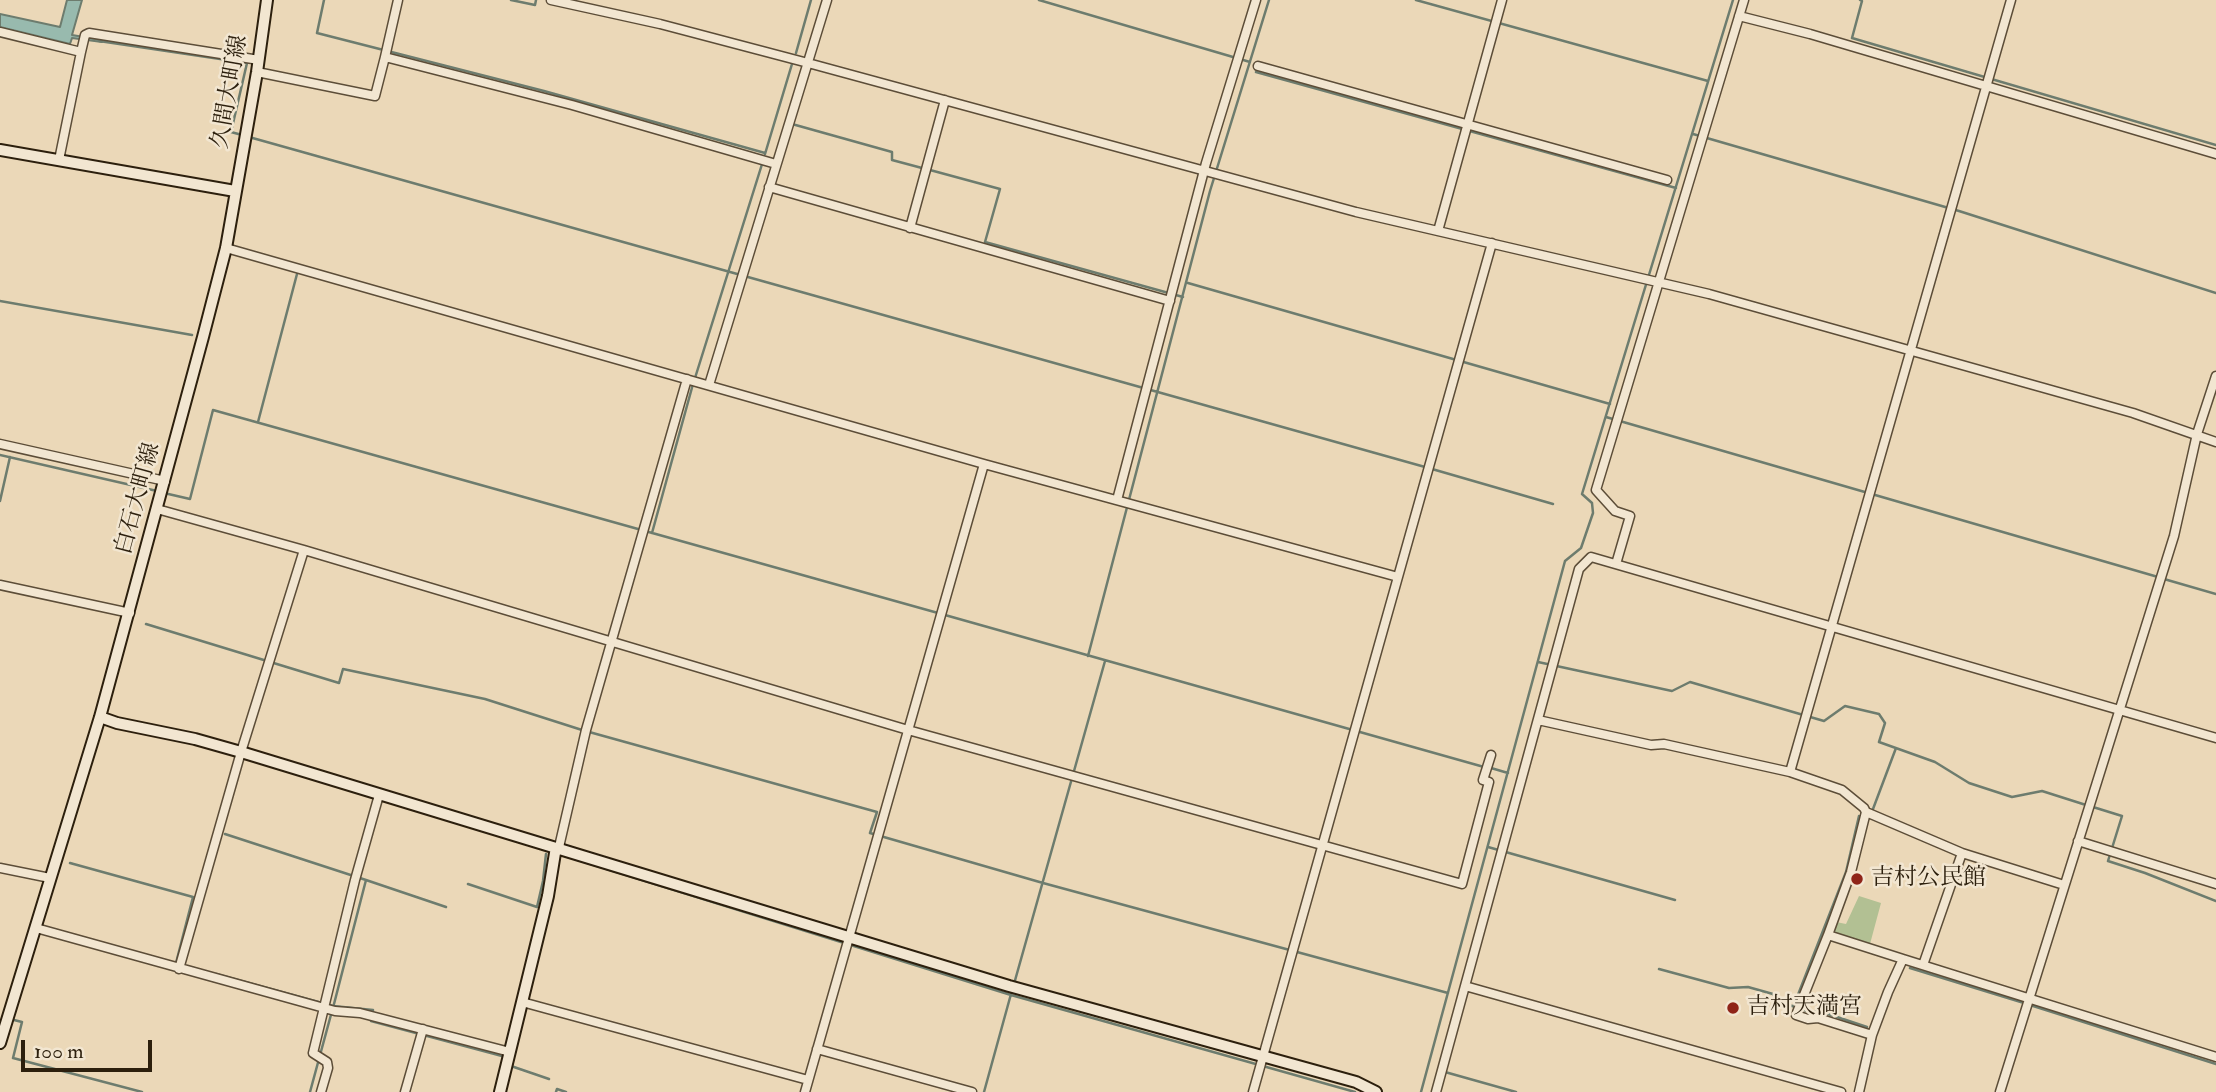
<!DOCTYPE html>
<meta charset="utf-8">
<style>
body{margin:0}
#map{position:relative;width:2216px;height:1092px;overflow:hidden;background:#ebd8b8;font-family:"IM FELL Double Pica",serif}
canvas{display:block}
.scale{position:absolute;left:21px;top:1040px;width:131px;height:32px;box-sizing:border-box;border:4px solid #2c1f0d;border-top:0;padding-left:9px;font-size:21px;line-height:24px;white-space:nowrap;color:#2c1f0d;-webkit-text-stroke:5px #f2e6d1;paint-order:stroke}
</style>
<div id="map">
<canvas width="2216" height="1092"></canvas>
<div class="scale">100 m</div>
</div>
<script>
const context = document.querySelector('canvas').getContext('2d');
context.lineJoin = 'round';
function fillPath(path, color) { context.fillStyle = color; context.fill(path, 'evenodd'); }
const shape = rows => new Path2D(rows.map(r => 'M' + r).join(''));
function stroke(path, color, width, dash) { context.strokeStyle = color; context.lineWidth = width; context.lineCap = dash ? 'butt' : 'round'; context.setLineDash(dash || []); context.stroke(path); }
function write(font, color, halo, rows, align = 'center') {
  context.font = font + ' "IM FELL Double Pica","Noto Serif JP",serif'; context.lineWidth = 5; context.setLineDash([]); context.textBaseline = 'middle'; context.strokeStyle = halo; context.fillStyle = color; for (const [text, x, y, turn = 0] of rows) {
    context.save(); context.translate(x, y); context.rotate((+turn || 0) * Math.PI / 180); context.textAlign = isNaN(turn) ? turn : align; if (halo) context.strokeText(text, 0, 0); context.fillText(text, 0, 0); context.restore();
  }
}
fillPath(shape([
 [1859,896,1881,903,1870,944,1831,932,1836,922,1846,924]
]), '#b2c093');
const water = shape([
 [67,0,82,0,72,35,102,40,102,42,72,38,70,44,0,27,0,14,60,27,67,0]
]);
fillPath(water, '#98baae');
stroke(water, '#6d7c6e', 2);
stroke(shape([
 [324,0,317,33,544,91,765,153],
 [511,0,535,5,536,0],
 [1039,0,1250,62],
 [1416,0,1708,81],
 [1860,0,1862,1,1852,38,2216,145],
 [99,41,247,63,231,132,242,135],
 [796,53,811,0],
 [1256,72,1676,188],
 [792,124,892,152,892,160,922,168],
 [1693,134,1959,211,2216,293],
 [249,137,1425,467],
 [765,154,792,64],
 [930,170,1000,189,985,242,1183,297],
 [1188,283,1610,404],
 [0,301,192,335],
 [695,378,763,161],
 [1606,417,2158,577],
 [258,422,297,274],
 [0,455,157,491],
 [1432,469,1553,504],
 [164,493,190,499,213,410,938,613],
 [0,501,10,457],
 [652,533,693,384],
 [2164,579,2216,594],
 [945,615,1484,767],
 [146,624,339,683,343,669,485,699,582,730,877,812,870,833,1043,883,1448,993],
 [1088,656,1210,191,1269,0],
 [1538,662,1672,691,1690,682,1824,721,1845,706,1879,714,1885,723,1879,742,1935,762,1969,783,2012,797,2042,791,2086,805],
 [1491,768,1508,773],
 [2093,807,2122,816,2108,861,2145,873,2216,901],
 [1873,809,1896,748],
 [225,834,366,880,334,1004],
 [1488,847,1675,900],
 [565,856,1011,995,1355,1092],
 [70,863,193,897,176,963],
 [366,880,446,907],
 [468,884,537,907,543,881,546,854],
 [1910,968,2024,1003],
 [1659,969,1729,988,1748,987,1773,994,1777,1001,1810,1012,1819,1011,1867,1027],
 [216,974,333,1006,373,1010,371,1021,502,1056,505,1059],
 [1014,984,1105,661],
 [1794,1005,1846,872,1859,816],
 [2030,1005,2216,1064],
 [10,1019,22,1022,13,1058,142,1092],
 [511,1066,549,1079],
 [1445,1072,1516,1092],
 [310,1092,332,1011],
 [556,1092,557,1089,566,1092],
 [984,1092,1011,994],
 [1421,1092,1565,561,1581,548,1593,513,1592,503,1582,494,1733,0]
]), '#6d7c6e', 2.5);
const street = shape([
 [551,0,660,24,808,63,1356,212,1709,294,2133,413,2216,442],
 [1739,16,1810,34,2216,154],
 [0,32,81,52,85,35,89,33,259,60],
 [385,57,398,0],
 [1258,66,1667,180],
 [257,72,375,96,385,57,572,105,776,164],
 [59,160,81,52],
 [769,187,1170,301],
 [910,228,945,100],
 [1438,231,1502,0],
 [226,248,984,464,1398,577],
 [709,385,827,0],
 [0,444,165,481],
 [1117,500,1206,163,1256,0],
 [157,509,304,550,908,730,1462,884,1489,782,1483,780,1491,755],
 [1616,564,1630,516,1615,511,1596,490,1744,0],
 [0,585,130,613],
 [1538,720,1651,745,1664,744,1790,772,1842,790,1864,808,1866,812,1962,853,2064,885],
 [1790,772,2011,0],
 [1866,812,1851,872,1828,935,1903,959],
 [2078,841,2216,884],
 [559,847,586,730,687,379],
 [0,868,50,878],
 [36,928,335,1011,360,1013,510,1052],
 [1828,935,1796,1015,1808,1019,1818,1018,1872,1035],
 [1923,965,1962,853],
 [179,969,241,752,304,550],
 [1465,986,1841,1092],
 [522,1002,808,1080],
 [817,1049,972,1092],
 [321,1092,328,1068,327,1062,313,1053,355,880,379,795],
 [405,1092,423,1029],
 [805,1092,984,464],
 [1253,1092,1492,243],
 [1436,1092,1579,569,1591,557,2216,738],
 [1859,1092,1872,1035,1888,992,1903,959,2216,1057],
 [2000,1092,2174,536,2197,434,2216,376]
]);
const secondary = shape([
 [0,150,235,191],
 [100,717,117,723,195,739,241,752,1009,986,1356,1082,1376,1092],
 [0,1043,100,717,203,337,226,248,257,72,267,0],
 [500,1092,548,896,555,853,559,847]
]);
stroke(street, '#5c4d38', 11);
stroke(secondary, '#2c1f0d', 14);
stroke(street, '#f2e6d1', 8);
stroke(secondary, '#f2e6d1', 10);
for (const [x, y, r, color] of [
 [1857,879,7,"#8f2418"],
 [1733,1008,7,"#8f2418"]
]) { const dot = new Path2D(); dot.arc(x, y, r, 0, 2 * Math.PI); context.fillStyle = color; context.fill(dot); stroke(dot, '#f2e6d1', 2.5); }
write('23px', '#2c1f0d', '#f2e6d1', [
 ["久間大町線",231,92,-80],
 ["白石大町線",139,499,-75]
]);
write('23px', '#2c1f0d', '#f2e6d1', [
 ["吉村公民館",1871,879],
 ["吉村天満宮",1747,1008]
], 'left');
</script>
